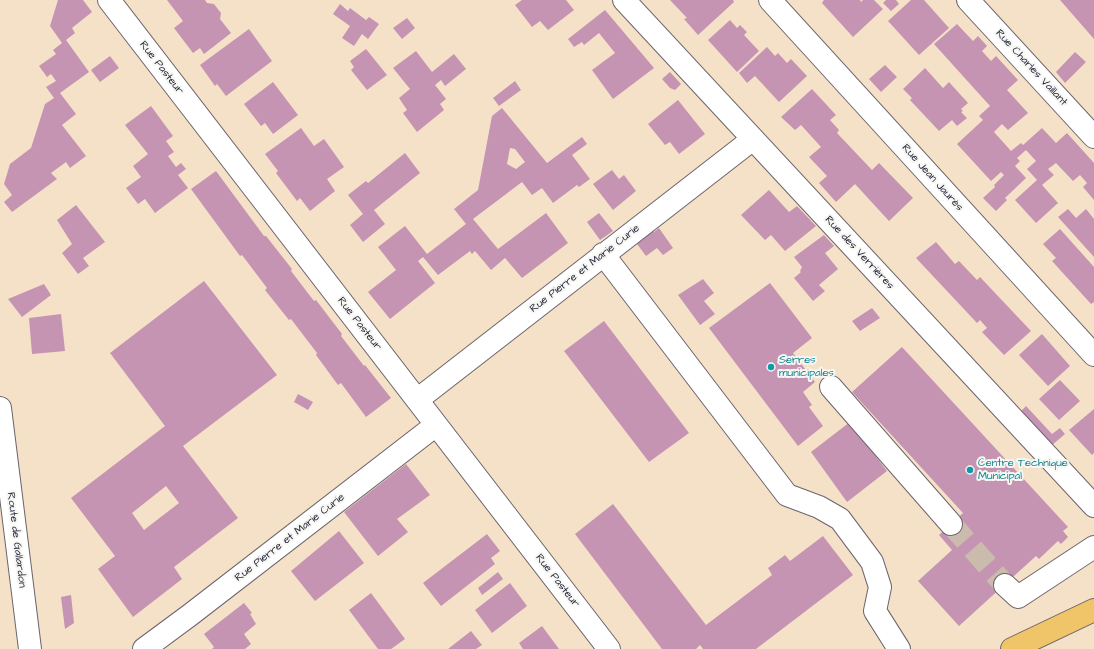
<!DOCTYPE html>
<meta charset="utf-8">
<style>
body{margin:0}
canvas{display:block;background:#f4e1c8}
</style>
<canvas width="1094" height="649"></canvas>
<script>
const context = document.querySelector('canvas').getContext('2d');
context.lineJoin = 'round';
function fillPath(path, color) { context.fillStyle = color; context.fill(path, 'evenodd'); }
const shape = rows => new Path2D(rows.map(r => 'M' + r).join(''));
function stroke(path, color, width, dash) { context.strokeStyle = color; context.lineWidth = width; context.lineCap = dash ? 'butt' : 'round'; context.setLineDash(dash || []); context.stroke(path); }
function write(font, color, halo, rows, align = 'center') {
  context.font = font + ' "Architects Daughter",sans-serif'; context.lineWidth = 4; context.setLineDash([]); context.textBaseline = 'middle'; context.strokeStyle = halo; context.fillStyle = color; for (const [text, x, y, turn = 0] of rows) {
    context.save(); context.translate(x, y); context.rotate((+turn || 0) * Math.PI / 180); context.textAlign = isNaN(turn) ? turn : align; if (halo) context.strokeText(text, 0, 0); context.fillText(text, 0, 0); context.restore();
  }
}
fillPath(shape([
 [58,0,83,0,92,12,72,28,75,33,66,40,89,72,60,93,76,114,62,125,86,156,70,168,66,162,51,173,57,179,12,212,4,202,12,195,4,184,10,164,31,148,45,104,54,98,46,87,56,81,51,74,47,77,39,66,56,54,53,50,62,43,50,26],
 [167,0,205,0,207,3,214,4,221,13,220,19,231,33,204,54,200,48,193,53,174,28,183,21],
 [522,0,566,0,574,10,548,30,540,21,532,27,515,5],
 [670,0,733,0,734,2,698,35,684,19,687,18],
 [824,0,860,0,861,2,863,0,874,0,883,9,853,37,822,3],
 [886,0,896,0,899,4,891,11,883,3],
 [911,0,924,0,949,28,919,55,888,21],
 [1060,0,1094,0,1094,39],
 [340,4,348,11,350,8,366,20,369,17,379,24,368,39,362,34,354,46,342,38,350,26,333,14],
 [605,10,654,68,613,99,592,70,615,53,599,33,584,45,582,42,574,47,568,39],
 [407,18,415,28,402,39,393,28],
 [730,20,737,28,740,25,747,32,744,35,759,51,737,72,708,40],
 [957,24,973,41,978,36,987,46,982,51,991,61,996,56,1018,80,1007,90,1028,113,1008,130,1002,124,994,132,1011,151,1021,143,1023,145,1042,128,1056,143,1067,133,1094,163,1094,200,1083,187,1087,183,1080,175,1073,181,1056,163,1048,169,1054,175,1042,185,1058,203,1036,223,1015,200,1037,180,1027,169,1036,161,1026,150,1017,158,1020,161,1015,166,1026,178,1005,198,1007,200,996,211,983,198,995,187,994,185,1004,175,1001,172,991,181,957,144,983,120,979,116,990,106,934,44],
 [249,29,272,61,226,96,217,84,215,86,200,65],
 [767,47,775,56,778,53,787,63,791,59,807,76,779,102,755,76,747,83,739,73],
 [366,49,387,75,367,90,351,70,354,67,350,61],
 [416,51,432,72,454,54,466,69,445,86,441,80,435,85,446,99,440,104,444,110,417,132,403,113,407,110,399,98,410,89,393,68],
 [1075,52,1086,62,1065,83,1056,72],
 [110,56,119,68,100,82,91,70],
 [885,65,897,77,881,92,869,79],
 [925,68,943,88,949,82,968,103,961,109,963,111,961,112,967,118,957,126,952,120,939,131,910,100,912,98,903,89],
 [670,72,681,84,675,90,670,88,662,79],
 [515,81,521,90,499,106,493,98],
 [273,82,298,115,273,134,265,123,261,126,244,104],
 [812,89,836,115,830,120,839,130,837,133,872,170,879,163,913,198,889,221,855,184,836,202,819,183,827,176,809,157,821,147,801,125,795,130,781,117],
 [678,100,705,134,679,154,670,142,665,145,648,124],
 [151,106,173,136,166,141,174,152,168,156,176,167,181,163,186,169,178,175,188,188,155,213,145,199,138,204,126,188,141,177,133,166,148,154,125,125],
 [502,108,547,163,582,137,587,144,572,155,590,179,579,187,577,185,553,203,542,188,532,195,522,182,473,219,498,249,546,213,568,243,522,278,505,258,491,270,475,251,472,254,470,251,438,275,423,257,418,261,435,283,390,319,368,292,396,270,378,247,405,226,427,254,466,224,454,209,478,190,492,116],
 [510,148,515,149,525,162,516,169,507,164],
 [301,128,314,146,324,139,344,167,327,179,335,191,310,211,300,198,297,201,276,173,278,171,265,154],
 [405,153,420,173,374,210,385,224,363,242,350,225,363,214,348,195,366,181,368,183],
 [612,170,619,179,624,175,636,191,613,210,593,184],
 [216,171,264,236,266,236,292,269,291,271,314,301,316,300,342,334,341,336,364,366,365,365,391,398,366,417,341,383,338,385,316,355,317,353,291,319,289,320,265,290,267,288,242,255,240,256,191,189],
 [769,190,789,212,797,206,816,226,785,251,771,235,765,240,741,215],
 [76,205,105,242,83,258,89,266,78,274,62,253,72,244,57,220],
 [1068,209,1076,218,1086,209,1094,219,1094,257,1058,217],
 [599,213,613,231,600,240,587,222],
 [650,228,654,232,659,228,673,248,663,255,657,248,646,256,634,240],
 [1060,229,1094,267,1094,302,1091,304,1052,261,1056,258,1043,244],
 [824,235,834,246,825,253,838,269,819,285,825,291,813,301,794,278,801,272,800,271,802,267,794,257],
 [936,242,955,264,959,261,977,280,980,277,1031,331,1004,355,982,332,987,328,980,320,977,323,916,258],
 [703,279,714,293,704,301,715,314,700,325,678,295],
 [204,281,277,375,183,446,238,518,174,567,182,579,133,617,98,569,115,556,71,498,165,426,110,353],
 [166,486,179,503,144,530,132,513],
 [770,283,812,338,793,353,815,382,803,392,812,405,809,407,823,426,798,446,709,328],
 [44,284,51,295,22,317,8,299],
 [872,308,880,318,860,331,852,321],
 [61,314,65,351,32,354,29,318],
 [604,321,689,433,649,462,564,351],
 [1042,334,1070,366,1048,386,1019,355],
 [902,347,1068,527,1063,531,1068,537,1061,544,1058,541,1039,559,1036,556,959,626,918,581,952,550,939,535,963,513,852,392],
 [1060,380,1080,401,1059,420,1039,399],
 [298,394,313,402,308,410,294,402],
 [1026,406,1052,434,1060,428,1065,434,1051,446,1020,412],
 [1094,409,1094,453,1092,455,1069,430],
 [850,422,887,471,847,502,811,452],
 [406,464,430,495,397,519,408,532,378,556,344,512],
 [613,504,706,625,772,575,768,568,785,555,790,561,823,536,853,575,756,649,703,649,700,645,696,649,662,649,575,534],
 [339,531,364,563,315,601,291,571],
 [487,534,500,551,491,558,495,564,441,606,423,583],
 [498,572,503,579,482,595,478,588],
 [510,583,527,606,492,633,475,610],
 [371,593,405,639,391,649,378,649,349,610],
 [71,595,74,623,65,629,61,597],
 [244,603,252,613,250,614,256,624,244,634,251,644,245,649,212,649,214,647,204,634],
 [542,626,559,649,523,649,519,643],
 [471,631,482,645,476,649,448,649]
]), '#c694b3');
stroke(shape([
 [951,524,1005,585]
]), '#cabbac', 22, [22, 11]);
const minor = shape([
 [109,0,609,649],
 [624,0,1094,506],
 [770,0,1094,355],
 [968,0,1094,137],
 [603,254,787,495,819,507,840,519,872,562,880,587,875,611,899,649],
 [831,387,951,524],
 [417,400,753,139],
 [0,408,30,649],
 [1005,585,1018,597,1094,547],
 [144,649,190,615,436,425]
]);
const major = shape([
 [1012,649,1094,610]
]);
stroke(minor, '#6c656c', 24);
stroke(major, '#6c656c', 24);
stroke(minor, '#fff', 22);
stroke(major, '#f0c469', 22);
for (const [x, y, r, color] of [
 [771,367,4,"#0f9aa8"],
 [970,470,4,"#0f9aa8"]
]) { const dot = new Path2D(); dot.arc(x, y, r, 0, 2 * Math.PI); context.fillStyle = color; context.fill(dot); stroke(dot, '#f6f6f2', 1.5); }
write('11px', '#22223b', '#f6f6f2', [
 ["Rue Pasteur",161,68,52],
 ["Rue Charles Vaillant",1031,68,47],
 ["Rue Jean Jaurès",932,178,48],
 ["Rue des Verrières",859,253,47],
 ["Rue Pierre et Marie Curie",585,269,-38],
 ["Rue Pasteur",359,324,52],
 ["Rue Pierre et Marie Curie",290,538,-38],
 ["Route de Gallardon",16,540,83],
 ["Rue Pasteur",557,581,52]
]);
write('11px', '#0d838f', '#f6f6f2', [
 ["Serres",779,361],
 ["municipales",779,374],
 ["Centre Technique",978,464],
 ["Municipal",978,477]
], 'left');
</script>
